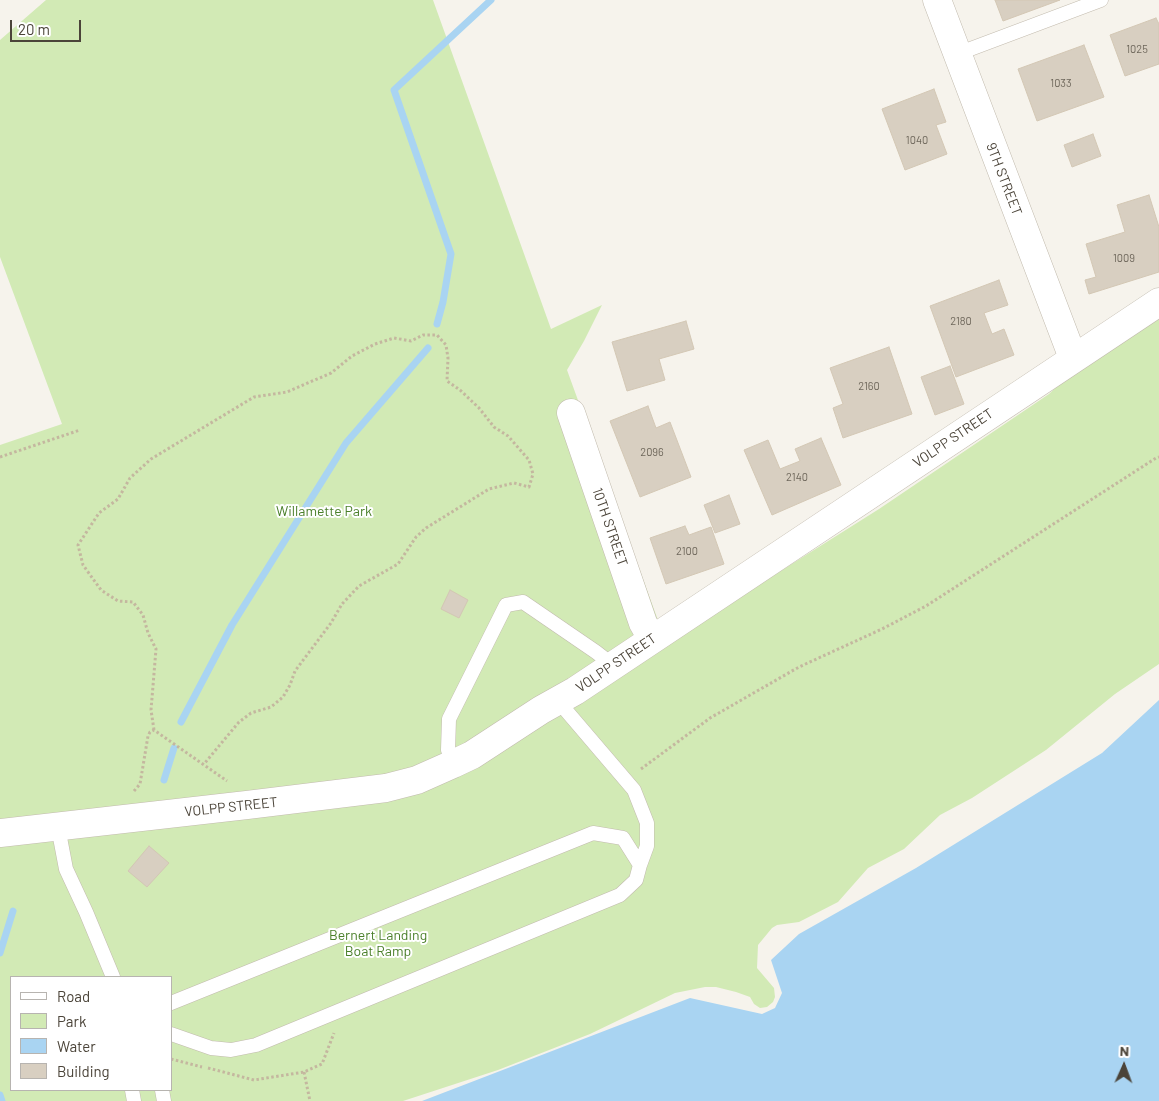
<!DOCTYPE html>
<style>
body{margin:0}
#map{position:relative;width:1159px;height:1101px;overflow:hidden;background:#f6f3ec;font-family:Barlow,sans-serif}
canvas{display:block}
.legend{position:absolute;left:10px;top:976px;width:162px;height:115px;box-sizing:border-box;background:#fff;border:1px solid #b7b4b0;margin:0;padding:6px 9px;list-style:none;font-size:15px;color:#4b4439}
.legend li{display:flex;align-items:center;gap:10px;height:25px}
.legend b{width:25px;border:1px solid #b7b4b0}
.north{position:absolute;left:1099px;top:1041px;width:50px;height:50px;-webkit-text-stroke:4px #fff;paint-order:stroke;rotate:2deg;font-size:14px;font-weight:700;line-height:20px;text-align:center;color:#4b4439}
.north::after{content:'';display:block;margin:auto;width:18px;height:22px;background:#4b4439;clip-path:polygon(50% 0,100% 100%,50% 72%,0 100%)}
.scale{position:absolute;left:10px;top:20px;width:71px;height:22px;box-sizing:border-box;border:2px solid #4b4439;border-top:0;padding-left:6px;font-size:15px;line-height:18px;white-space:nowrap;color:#4b4439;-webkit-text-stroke:4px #fff;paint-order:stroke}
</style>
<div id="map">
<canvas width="1159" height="1101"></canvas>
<ul class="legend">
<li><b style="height:6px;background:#fff"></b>Road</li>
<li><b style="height:14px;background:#d2eab5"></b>Park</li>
<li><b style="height:14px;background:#a9d4f2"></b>Water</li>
<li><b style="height:14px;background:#d8cfc1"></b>Building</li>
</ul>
<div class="north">N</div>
<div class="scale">20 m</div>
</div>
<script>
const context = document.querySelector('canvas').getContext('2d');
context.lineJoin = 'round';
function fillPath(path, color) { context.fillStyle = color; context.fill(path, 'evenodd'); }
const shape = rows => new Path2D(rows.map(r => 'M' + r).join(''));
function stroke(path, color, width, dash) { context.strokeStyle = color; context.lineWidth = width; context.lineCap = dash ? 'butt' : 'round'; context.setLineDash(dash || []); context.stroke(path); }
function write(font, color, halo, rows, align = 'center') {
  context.font = font + ' Barlow,sans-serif'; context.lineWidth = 4; context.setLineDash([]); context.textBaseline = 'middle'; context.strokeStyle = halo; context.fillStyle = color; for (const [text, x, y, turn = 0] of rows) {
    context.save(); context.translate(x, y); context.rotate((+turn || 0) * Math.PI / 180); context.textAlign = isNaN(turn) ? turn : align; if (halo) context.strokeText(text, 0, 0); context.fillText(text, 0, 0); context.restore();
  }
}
fillPath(shape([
 [46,0,433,0,551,329,602,305,584,341,567,370,659,623,668,642,879,509,1049,394,1069,375,1159,314,1159,664,1115,694,1046,750,972,798,940,815,904,849,868,868,838,902,799,922,777,925,772,928,758,945,757,968,774,988,775,997,773,1002,767,1007,760,1008,754,1004,750,997,736,992,716,987,705,987,675,993,590,1034,498,1070,403,1101,0,1101,0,445,62,424,0,257,0,40],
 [11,977,171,977,171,1090,11,1090]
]), '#d2eab5');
fillPath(shape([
 [1159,700,1159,1101,422,1101,690,998,762,1014,775,1008,782,993,771,960,799,934,916,868,1102,753]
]), '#a9d4f2');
stroke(shape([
 [437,324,443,302,451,254,394,90,491,0],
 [181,722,232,625,346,443,428,348],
 [164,780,174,748],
 [0,953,13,911],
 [0,1095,2,1101]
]), '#a9d4f2', 7);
const building = shape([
 [995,0,1060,0,1003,21,995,0],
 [1156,18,1159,24,1159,64,1125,76,1110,35,1156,18],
 [1084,45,1104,97,1037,121,1018,69,1084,45],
 [934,89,946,122,936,125,947,154,905,170,882,109,934,89],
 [1093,134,1101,156,1072,167,1064,145,1093,134],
 [1149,195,1159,227,1159,272,1089,294,1085,280,1096,277,1086,244,1125,232,1117,205,1149,195],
 [999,280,1008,305,984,313,992,334,1004,329,1014,355,956,377,930,306,999,280],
 [686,321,694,349,659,359,665,380,627,391,612,342,686,321],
 [889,347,912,414,843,438,833,408,843,404,830,368,889,347],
 [950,366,964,404,935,415,921,377,950,366],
 [648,406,656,428,670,422,691,477,640,497,610,421,648,406],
 [821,438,841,485,772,515,744,450,768,440,780,469,800,461,795,449,821,438],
 [729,495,740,524,715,533,704,505,729,495],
 [685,526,689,535,711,527,724,564,666,584,650,538,685,526],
 [450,590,468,600,459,618,441,609,450,590],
 [149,846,169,863,147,887,128,871,149,846]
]);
fillPath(building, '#d8cfc1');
stroke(building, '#d3c7b4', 1);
const lane = shape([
 [957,54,1101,0],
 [558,701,634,790,647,823,647,846,640,865],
 [453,764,448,750,449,719,506,605,523,602,596,652,614,666],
 [58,827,66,869,86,912,113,977],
 [171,1003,593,833,623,838,640,865,636,880,620,895,256,1045,231,1050,211,1048,171,1034],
 [132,1090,134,1101],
 [162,1090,164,1101]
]);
const street = shape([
 [937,0,1073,358],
 [571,413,643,623,652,639],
 [0,833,247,805,386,788,417,780,453,764,472,755,541,710,575,691,1159,302]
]);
stroke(lane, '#c2bbae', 15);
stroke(street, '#c2bbae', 29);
stroke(shape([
 [0,457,80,430],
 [154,730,151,710,156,649,148,633,143,615,133,602,118,601,101,590,83,565,78,545,99,513,118,499,130,478,151,459,254,397,287,392,331,373,352,356,375,344,394,338,411,341,423,335,437,335,446,345,448,358,447,381,460,390,479,408,494,427,508,436,529,460,533,474,529,487,514,483,489,489,426,528,416,537,398,564,359,586,342,604,331,623,295,671,290,685,283,697,271,707,251,713,239,722,204,764],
 [641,769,710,718,799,667,882,629,926,606,1156,458,1159,457],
 [134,791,140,784,148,736,150,732,154,730,227,781],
 [171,1059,202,1067],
 [208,1068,254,1080,304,1072,322,1064,334,1033],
 [304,1072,310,1101]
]), '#c4b79f', 3, [2.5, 2.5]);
stroke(lane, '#fff', 14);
stroke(street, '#fff', 28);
write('11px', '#6e675b', null, [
 ["1025",1137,49],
 ["1033",1061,83],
 ["1040",917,140],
 ["1009",1124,258],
 ["2180",961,321],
 ["2160",869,386],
 ["2096",652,452],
 ["2140",797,477],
 ["2100",687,551]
]);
write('14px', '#4b4439', '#fff', [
 ["9TH STREET",1004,179,69],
 ["VOLPP STREET",953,438,-34],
 ["10TH STREET",610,527,71],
 ["VOLPP STREET",616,663,-34],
 ["VOLPP STREET",231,807,-6]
]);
write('14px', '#4a7f2a', '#fff', [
 ["Willamette Park",324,511],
 ["Bernert Landing",378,935],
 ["Boat Ramp",378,951]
]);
</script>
